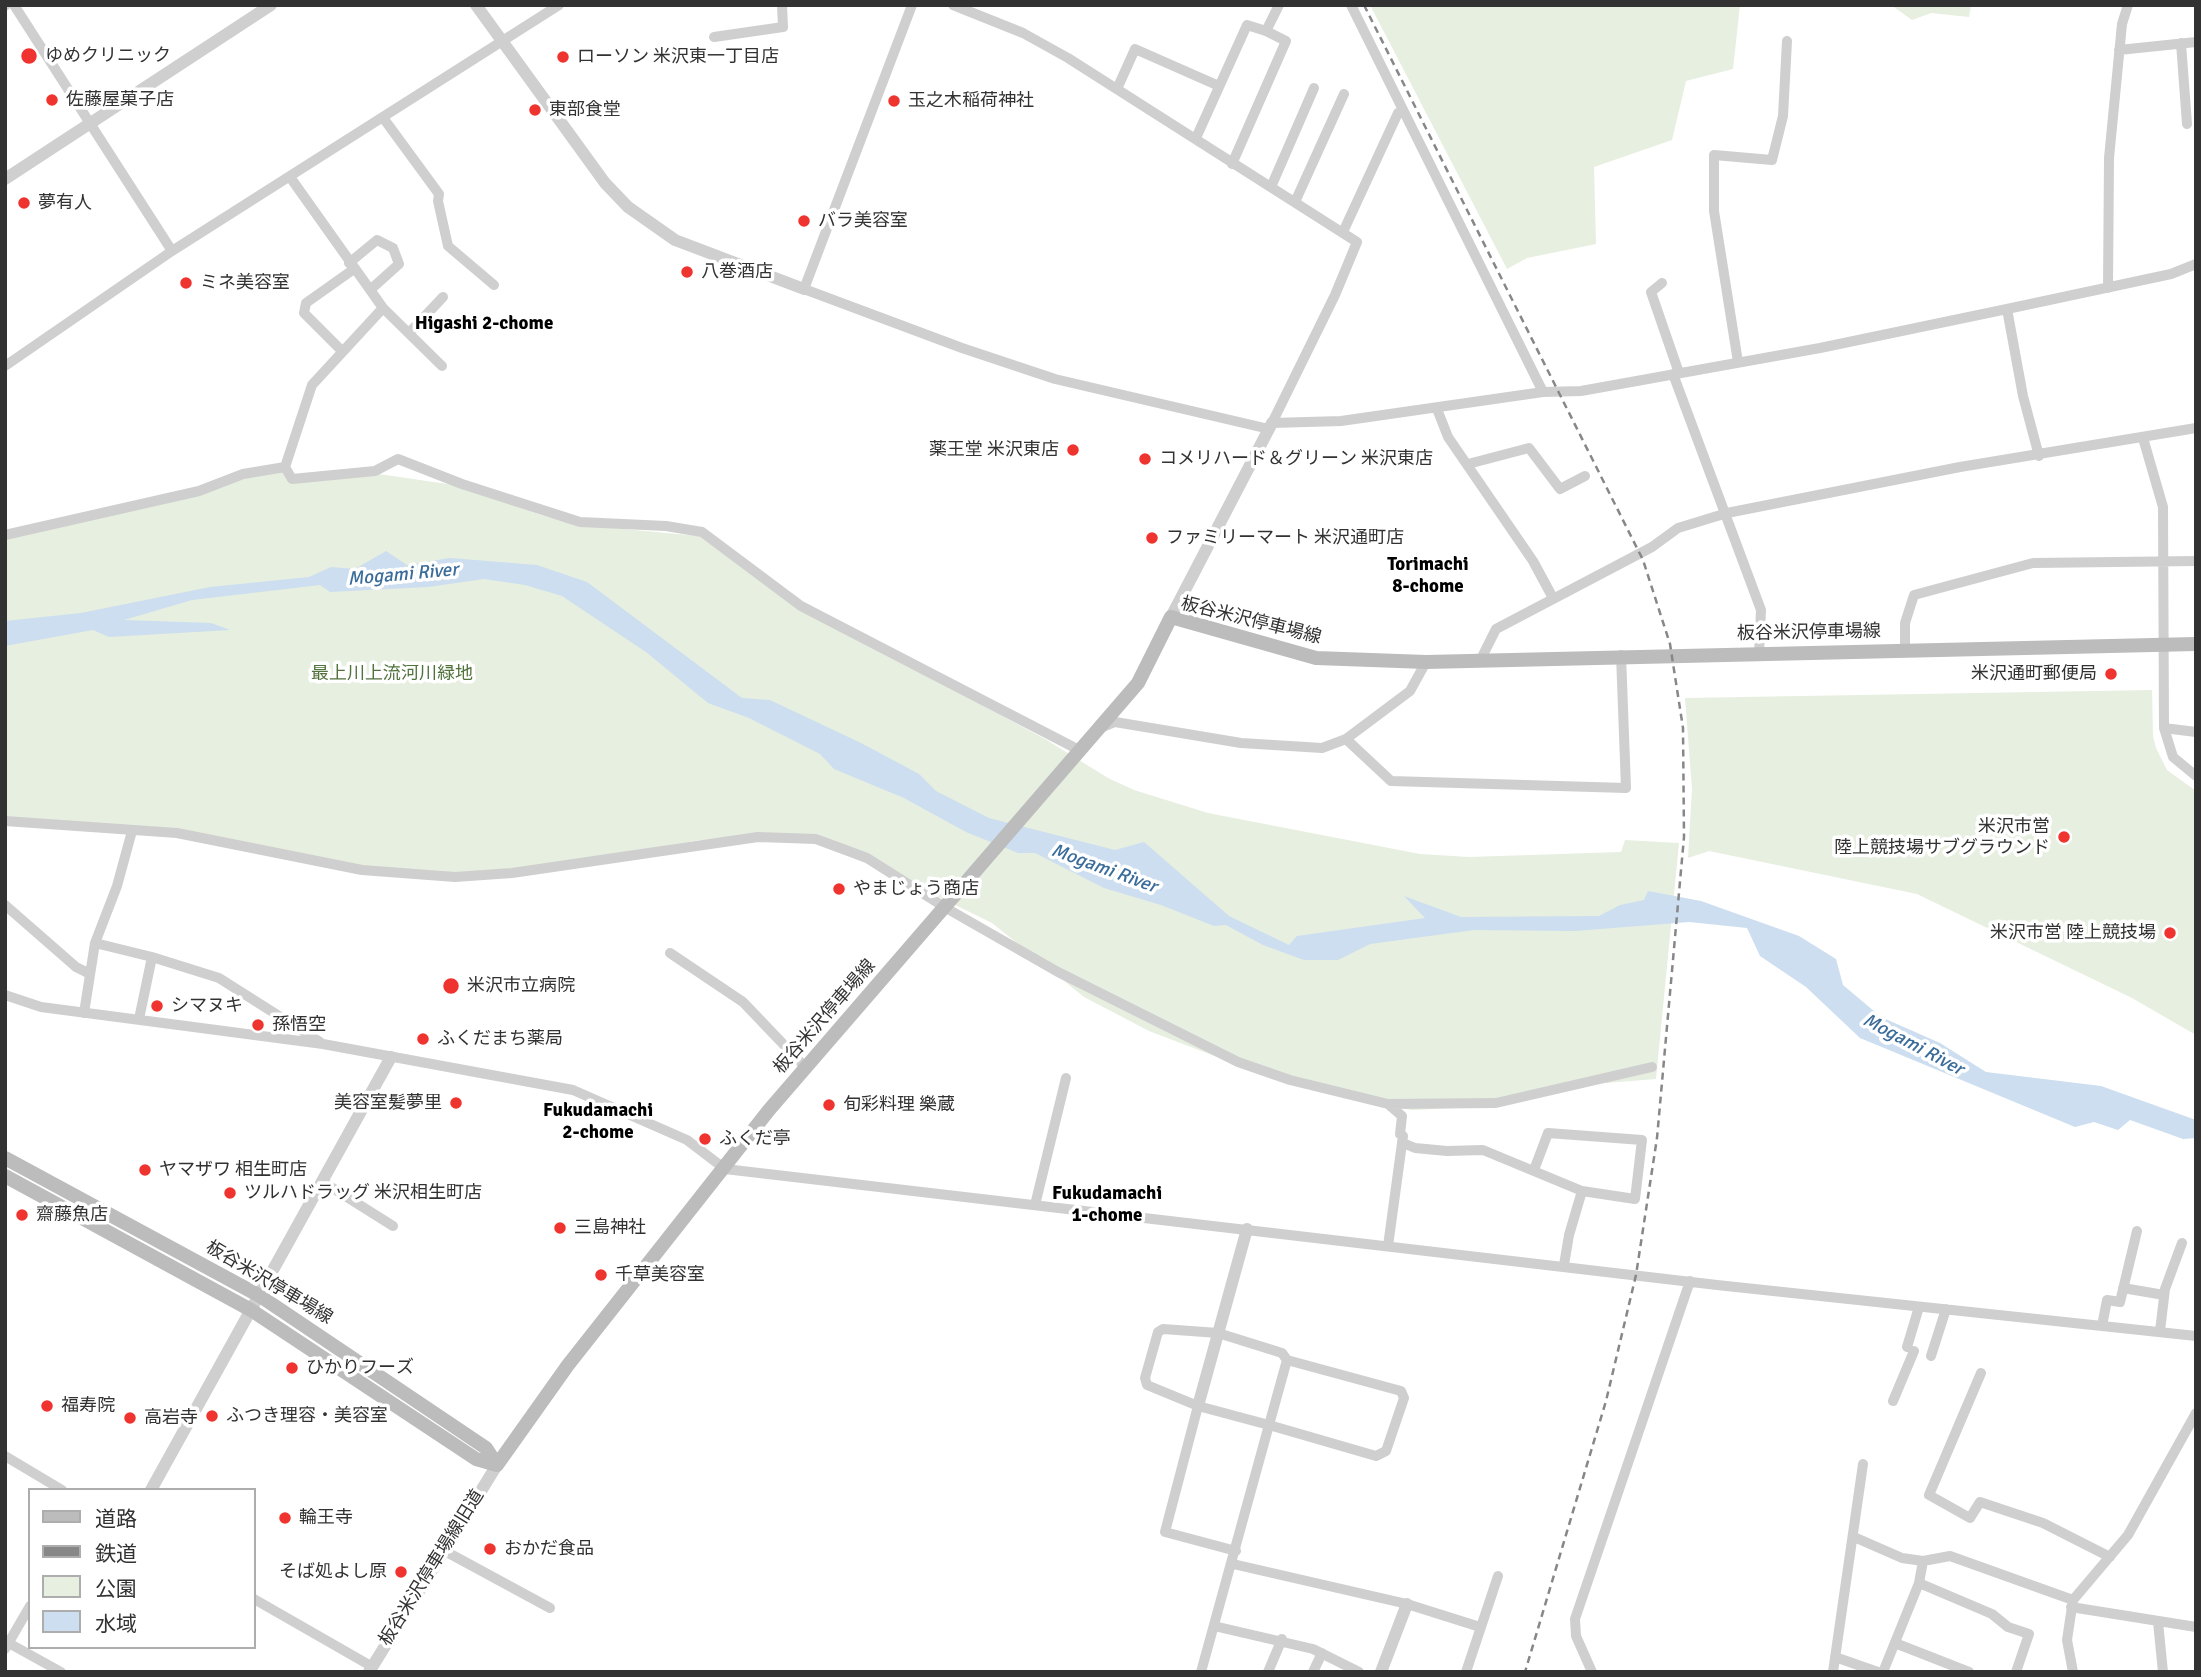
<!DOCTYPE html>
<meta charset="utf-8">
<style>
body{margin:0}
#map{position:relative;width:2201px;height:1677px;overflow:hidden;background:#fff;font-family:Signika,"Noto Sans JP",sans-serif}
canvas{display:block}
.frame{position:absolute;inset:0;border:7px solid #323232;pointer-events:none}
.legend{position:absolute;left:28px;top:1488px;width:228px;height:161px;box-sizing:border-box;background:#fff;border:2px solid #adadad;margin:0;padding:9px 12px;list-style:none;font-size:21px;color:#323232}
.legend li{display:flex;align-items:center;gap:14px;height:35px}
.legend b{width:35px;border:2px solid #adadad}
</style>
<div id="map">
<canvas width="2201" height="1677"></canvas>
<div class="frame"></div>
<ul class="legend">
<li><b style="height:9px;background:#bcbcbc"></b>道路</li>
<li><b style="height:9px;background:#878787"></b>鉄道</li>
<li><b style="height:19px;background:#e7efe0"></b>公園</li>
<li><b style="height:19px;background:#ccdeef"></b>水域</li>
</ul>
</div>
<script>
const context = document.querySelector('canvas').getContext('2d');
context.lineJoin = 'round';
function fillPath(path, color) { context.fillStyle = color; context.fill(path, 'evenodd'); }
const shape = rows => new Path2D(rows.map(r => 'M' + r).join(''));
function stroke(path, color, width, dash) { context.strokeStyle = color; context.lineWidth = width; context.lineCap = dash ? 'butt' : 'round'; context.setLineDash(dash || []); context.stroke(path); }
function write(font, color, halo, rows, align = 'center') {
  context.font = font + ' Signika,"Noto Sans JP",sans-serif'; context.lineWidth = 7; context.setLineDash([]); context.textBaseline = 'middle'; context.strokeStyle = halo; context.fillStyle = color; for (const [text, x, y, turn = 0] of rows) {
    context.save(); context.translate(x, y); context.rotate((+turn || 0) * Math.PI / 180); context.textAlign = isNaN(turn) ? turn : align; if (halo) context.strokeText(text, 0, 0); context.fillText(text, 0, 0); context.restore();
  }
}
fillPath(shape([
 [1370,5,1740,5,1733,69,1686,81,1672,140,1594,167,1596,244,1527,258,1507,269],
 [1891,5,1971,5,1969,17,1931,13,1912,20],
 [283,471,292,482,372,473,461,486,541,515,581,525,699,536,799,607,1045,739,1108,778,1134,790,1208,813,1420,854,1469,857,1621,852,1625,840,1679,843,1656,1079,1593,1084,1496,1106,1412,1110,1288,1084,1149,1031,1084,997,992,923,937,896,869,855,818,834,701,840,512,870,435,874,363,868,218,837,5,818,5,537,247,477],
 [2152,690,2153,736,2156,748,2167,770,2196,791,2196,1035,2132,998,1917,894,1709,851,1688,858,1692,789,1685,698]
]), '#e7efe0');
fillPath(shape([
 [386,551,407,565,450,558,537,565,587,582,742,698,770,700,861,743,919,774,936,791,989,818,1115,850,1144,842,1229,916,1289,945,1297,936,1425,918,1404,896,1461,917,1599,916,1620,905,1644,900,1648,891,1701,901,1799,936,1836,959,1843,985,1881,1017,1940,1043,1986,1072,2101,1086,2196,1120,2196,1138,2183,1139,2130,1120,2118,1130,2094,1122,2075,1127,1860,1038,1806,987,1760,956,1747,928,1689,922,1575,931,1474,930,1370,944,1338,960,1304,960,1263,945,1226,925,1214,926,1161,905,1104,888,1035,853,1018,853,966,832,904,798,834,769,820,754,749,718,708,703,646,652,562,596,525,585,484,579,428,587,330,592,320,585,192,600,124,620,211,623,230,630,109,637,93,630,5,646,5,621,81,613,210,587,309,577,331,567,355,569]
]), '#ccdeef');
stroke(shape([
 [14,5,172,251],
 [912,5,804,289,962,348,1055,379,1269,429],
 [953,5,1023,33,1068,58,1357,242,1335,295,1272,423,1341,421,1543,392,1581,391,1820,348,2007,309,2171,274,2196,264],
 [1351,5,1543,392],
 [5,6,6,5],
 [714,37,783,27,782,5],
 [2181,43,2187,124],
 [2119,50,2196,42],
 [1117,89,1135,49,1219,86],
 [384,119,439,194,438,201,448,246,494,285],
 [1196,138,1247,25,1266,31],
 [1232,164,1286,41,1266,31,1279,5],
 [290,177,383,308,442,366],
 [1271,187,1314,88],
 [1295,202,1344,94],
 [1343,232,1398,113],
 [349,263,377,240,393,248,399,264,370,290],
 [1662,283,1651,292,1679,373],
 [2108,288,2109,158,2122,24,2128,5],
 [2007,309,2023,396,2039,456],
 [409,333,443,297],
 [342,351,304,313,306,303,354,269],
 [1738,362,1714,211,1714,155,1772,160,1783,116,1787,41],
 [5,366,172,251,559,5],
 [1673,374,1761,610,1759,654],
 [1437,409,1448,437,1533,561,1553,598],
 [2143,438,2163,507,2164,728,2173,757,2196,776],
 [1468,464,1529,448,1560,489,1585,476],
 [285,467,292,479,375,471,398,459,462,484,580,522,666,526,702,532,801,606,1081,751],
 [285,467,312,385,383,308],
 [5,535,199,491,243,474,285,467],
 [1905,650,1905,623,1914,595,2033,563,2196,561],
 [1480,661,1496,629,1652,547,1678,528,1727,513,1960,467,2196,428],
 [1103,727,1115,722,1241,743,1322,748,1346,739,1410,691,1426,662],
 [2164,728,2196,732],
 [1346,739,1391,781,1626,788,1621,655],
 [5,821,177,833,362,870,455,877,512,873,758,837,816,839,867,858,946,908,1058,972,1238,1062,1290,1080,1388,1104,1496,1103,1652,1067],
 [5,905,76,967,90,974],
 [95,943,152,957,139,1019],
 [670,953,743,1002,806,1068],
 [152,957,219,978,320,1042],
 [5,995,41,1007,323,1044,573,1090,687,1140,725,1169,1717,1285,2196,1336],
 [84,1013,95,943,117,886,132,831],
 [1403,1143,1415,1148,1447,1151,1483,1150,1582,1191],
 [1534,1170,1548,1133,1642,1140,1635,1199,1582,1191,1569,1235,1564,1265],
 [323,1182,393,1226],
 [1035,1205,1066,1078],
 [1388,1246,1403,1136,1400,1134,1402,1116,1388,1104],
 [2123,1288,2164,1295],
 [2102,1326,2107,1300,2120,1302,2137,1231],
 [2160,1331,2165,1289,2182,1243],
 [1907,1347,1919,1307],
 [1931,1356,1946,1309],
 [1981,1373,1929,1495,1970,1518,1980,1502,2043,1523,2110,1557],
 [1893,1401,1914,1351],
 [1198,1406,1165,1532,1236,1551],
 [5,1456,62,1490],
 [1854,1537,1902,1558,1923,1561],
 [443,1550,550,1608],
 [1233,1564,1407,1604,1480,1627],
 [1919,1583,1992,1614,2008,1627,2029,1634,2016,1672],
 [254,1599,371,1666],
 [2071,1607,2196,1627],
 [2158,1622,2163,1672],
 [1214,1626,1313,1649,1359,1672],
 [5,1641,61,1672],
 [1895,1643,1969,1672],
 [5,1649,30,1606],
 [1835,1657,1878,1672],
 [1201,1672,1269,1425,1198,1406,1147,1385,1145,1378,1158,1332,1163,1329,1218,1333,1282,1353,1287,1360,1401,1391,1404,1398,1386,1451,1376,1456,1269,1425,1287,1360],
 [1268,1672,1282,1639],
 [1313,1672,1322,1653],
 [1466,1672,1498,1576],
 [1592,1672,1576,1636,1575,1619,1690,1281],
 [1833,1672,1863,1464],
 [1883,1672,1919,1583,1923,1561,1950,1556,2073,1600],
 [2073,1672,2067,1640,2073,1600,2128,1535,2196,1413]
]), '#cfcfcf', 10);
stroke(shape([
 [476,5,605,183,628,207,675,240,804,289],
 [5,179,271,5],
 [1171,617,1272,423],
 [1198,1406,1247,1229],
 [151,1490,391,1057],
 [369,1672,497,1465],
 [1381,1672,1407,1604]
]), '#cfcfcf', 12);
stroke(shape([
 [5,1158,260,1296,486,1448,497,1465],
 [5,1176,251,1310,476,1459,497,1465],
 [497,1465,568,1365,769,1110,1138,683,1171,617,1316,658,1426,662,2196,644]
]), '#bcbcbc', 14);
stroke(shape([
 [1364,5,1643,560,1670,644,1683,728,1684,837,1657,1138,1636,1275,1606,1401,1525,1672]
]), '#878787', 2.5, [7, 5]);
for (const [x, y, r, color] of [
 [29,56,9,"#ef332f"],
 [563,57,7,"#ef332f"],
 [52,100,7,"#ef332f"],
 [894,101,7,"#ef332f"],
 [535,110,7,"#ef332f"],
 [24,203,7,"#ef332f"],
 [804,221,7,"#ef332f"],
 [687,272,7,"#ef332f"],
 [186,283,7,"#ef332f"],
 [1073,450,7,"#ef332f"],
 [1145,459,7,"#ef332f"],
 [1152,538,7,"#ef332f"],
 [2111,674,7,"#ef332f"],
 [2064,837,7,"#ef332f"],
 [839,889,7,"#ef332f"],
 [2170,933,7,"#ef332f"],
 [451,986,9,"#ef332f"],
 [157,1006,7,"#ef332f"],
 [258,1025,7,"#ef332f"],
 [423,1039,7,"#ef332f"],
 [456,1103,7,"#ef332f"],
 [829,1105,7,"#ef332f"],
 [705,1139,7,"#ef332f"],
 [145,1170,7,"#ef332f"],
 [230,1193,7,"#ef332f"],
 [22,1215,7,"#ef332f"],
 [560,1228,7,"#ef332f"],
 [601,1275,7,"#ef332f"],
 [292,1368,7,"#ef332f"],
 [47,1406,7,"#ef332f"],
 [212,1416,7,"#ef332f"],
 [130,1418,7,"#ef332f"],
 [285,1518,7,"#ef332f"],
 [490,1549,7,"#ef332f"],
 [401,1572,7,"#ef332f"]
]) { const dot = new Path2D(); dot.arc(x, y, r, 0, 2 * Math.PI); context.fillStyle = color; context.fill(dot); stroke(dot, '#fff', 2.5); }
write('18px', '#323232', '#fff', [
 ["ゆめクリニック",45,56],
 ["ローソン 米沢東一丁目店",577,57],
 ["佐藤屋菓子店",66,100],
 ["玉之木稲荷神社",908,101],
 ["東部食堂",549,110],
 ["夢有人",38,203],
 ["バラ美容室",818,221],
 ["八巻酒店",701,272],
 ["ミネ美容室",200,283],
 ["薬王堂 米沢東店",1059,450,"right"],
 ["コメリハード＆グリーン 米沢東店",1159,459],
 ["ファミリーマート 米沢通町店",1166,538],
 ["米沢通町郵便局",2097,674,"right"],
 ["米沢市営",2050,827,"right"],
 ["陸上競技場サブグラウンド",2050,848,"right"],
 ["やまじょう商店",853,889],
 ["米沢市営 陸上競技場",2156,933,"right"],
 ["米沢市立病院",467,986],
 ["シマヌキ",171,1006],
 ["孫悟空",272,1025],
 ["ふくだまち薬局",437,1039],
 ["美容室髪夢里",442,1103,"right"],
 ["旬彩料理 樂蔵",843,1105],
 ["ふくだ亭",719,1139],
 ["ヤマザワ 相生町店",159,1170],
 ["ツルハドラッグ 米沢相生町店",244,1193],
 ["齋藤魚店",36,1215],
 ["三島神社",574,1228],
 ["千草美容室",615,1275],
 ["ひかりフーズ",306,1368],
 ["福寿院",61,1406],
 ["ふつき理容・美容室",226,1416],
 ["高岩寺",144,1418],
 ["輪王寺",299,1518],
 ["おかだ食品",504,1549],
 ["そば処よし原",387,1572,"right"]
], 'left');
write('18px', '#323232', '#fff', [
 ["板谷米沢停車場線",1251,621,14],
 ["板谷米沢停車場線",1809,633,-1],
 ["板谷米沢停車場線",825,1017,-49],
 ["板谷米沢停車場線",269,1283,31],
 ["板谷米沢停車場線旧道",432,1568,-58]
]);
write('18px', '#50723c', '#fff', [
 ["最上川上流河川緑地",392,674]
]);
write('bold 19px', '#000', '#fff', [
 ["Higashi 2-chome",484,324],
 ["Torimachi",1428,565],
 ["8-chome",1428,587],
 ["Fukudamachi",598,1111],
 ["2-chome",598,1133],
 ["Fukudamachi",1107,1194],
 ["1-chome",1107,1216]
]);
write('italic 19px', '#3a6c9a', '#fff', [
 ["Mogami River",403,575,-5],
 ["Mogami River",1104,869,20],
 ["Mogami River",1913,1045,28]
]);
</script>
